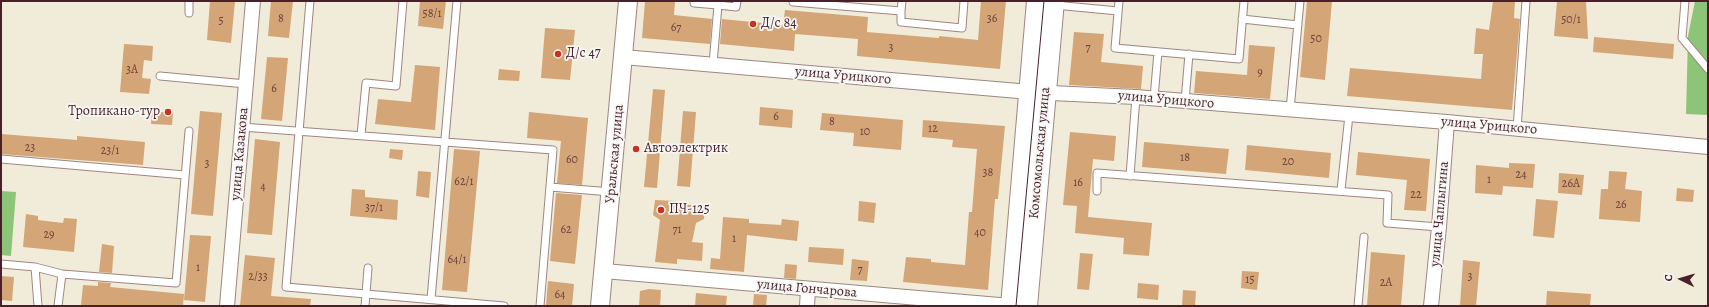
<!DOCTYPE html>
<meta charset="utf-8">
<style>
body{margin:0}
#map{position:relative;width:1709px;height:307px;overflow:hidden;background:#f1ecda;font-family:Alegreya,serif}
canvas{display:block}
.frame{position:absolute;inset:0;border:2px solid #4a1f2b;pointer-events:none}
.north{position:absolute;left:1661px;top:259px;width:40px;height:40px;-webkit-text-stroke:3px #f6f6f2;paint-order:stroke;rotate:275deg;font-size:11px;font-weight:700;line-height:16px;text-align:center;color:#4a1f2b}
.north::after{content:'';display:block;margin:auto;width:14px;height:18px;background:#4a1f2b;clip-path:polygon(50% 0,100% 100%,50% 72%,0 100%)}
</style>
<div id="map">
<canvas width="1709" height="307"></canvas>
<div class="frame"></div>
<div class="north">С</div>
</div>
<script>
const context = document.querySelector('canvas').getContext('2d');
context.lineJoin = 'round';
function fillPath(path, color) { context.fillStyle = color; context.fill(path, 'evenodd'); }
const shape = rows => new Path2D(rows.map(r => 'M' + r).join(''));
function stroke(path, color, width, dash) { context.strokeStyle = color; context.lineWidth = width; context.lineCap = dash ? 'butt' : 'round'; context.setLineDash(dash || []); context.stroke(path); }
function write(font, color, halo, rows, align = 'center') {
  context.font = font + ' Alegreya,serif'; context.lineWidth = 3.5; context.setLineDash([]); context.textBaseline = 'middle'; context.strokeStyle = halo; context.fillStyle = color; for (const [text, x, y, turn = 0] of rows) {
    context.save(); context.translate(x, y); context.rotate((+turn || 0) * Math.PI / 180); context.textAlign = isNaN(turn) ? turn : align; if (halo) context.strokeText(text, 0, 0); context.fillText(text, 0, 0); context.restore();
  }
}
fillPath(shape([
 [1695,1,1708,1,1708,115,1686,114,1688,36],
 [1,191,16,192,11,256,1,255]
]), '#8dc578');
fillPath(shape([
 [210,1,235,1,231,43,207,40],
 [271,1,293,1,289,38,268,36],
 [420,1,446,1,443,29,418,26],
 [645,1,675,1,674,15,712,19,710,44,642,38],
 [981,1,1006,1,1000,69,857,56,858,39,795,34,794,51,720,44,722,19,783,25,785,10,868,17,867,32,939,38,939,36,978,40],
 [1307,1,1332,1,1325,80,1300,77],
 [1493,1,1515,1,1514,18,1520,19,1512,110,1347,96,1350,68,1481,79,1483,54,1474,54,1476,28,1489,30],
 [1557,1,1586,1,1588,39,1554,36],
 [545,28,575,30,570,80,541,78],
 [1074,32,1104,34,1101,62,1143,66,1141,89,1069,85],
 [1594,37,1674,44,1673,59,1593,52],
 [124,44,153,46,152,61,144,60,142,78,151,79,149,94,120,92],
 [1249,45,1275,47,1270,99,1194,93,1196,71,1247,75],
 [267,57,288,58,282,121,261,119],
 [415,65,440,67,435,130,375,124,378,99,411,102],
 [499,69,520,71,519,81,498,80],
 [653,89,665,90,657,188,644,187],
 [760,107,793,110,792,128,759,125],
 [152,111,173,113,172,125,151,124],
 [200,111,222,113,213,216,191,214],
 [683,111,696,112,690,187,677,186],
 [529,112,588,118,582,185,557,183,561,141,527,138],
 [822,113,903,120,901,150,853,146,854,133,820,130],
 [923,120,1005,126,998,199,995,199,988,290,903,282,906,257,931,259,931,262,965,265,969,212,972,212,977,149,952,147,953,140,922,137],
 [1070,132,1116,136,1114,161,1093,159,1088,217,1152,223,1149,256,1123,254,1124,238,1075,233,1077,206,1063,205],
 [1,134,77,140,77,136,145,142,143,165,1,154],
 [255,139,280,142,272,235,247,233],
 [1144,142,1229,149,1226,174,1142,167],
 [1247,145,1331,153,1329,178,1245,170],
 [390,149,403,150,402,160,389,158],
 [454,149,480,151,467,292,442,290],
 [1358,152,1430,159,1426,211,1404,210,1407,180,1356,175],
 [1509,163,1535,164,1533,188,1503,186,1502,195,1475,193,1476,165,1509,168],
 [418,171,431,172,429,198,416,196],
 [1609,171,1627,172,1625,189,1642,191,1640,222,1599,219,1601,189,1608,189],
 [1559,173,1584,175,1582,195,1558,193],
 [1677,188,1694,190,1693,202,1676,201],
 [352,189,365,190,365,197,398,200,397,220,350,216],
 [556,193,582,195,575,264,550,261],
 [1536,199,1558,201,1554,238,1533,236],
 [655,200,676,201,676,204,705,206,704,219,696,223,692,242,703,243,702,261,677,259,677,264,655,262,660,220,653,215],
 [859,201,876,203,874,223,858,221],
 [26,214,38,216,38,220,63,223,64,218,77,219,74,252,23,247],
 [723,217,749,219,749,223,781,225,782,219,799,221,797,241,747,235,744,272,710,269,711,258,720,259],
 [190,235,211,236,205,302,184,300],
 [102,244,114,246,112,273,99,272],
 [809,247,844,249,843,265,808,262],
 [1371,252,1405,255,1401,306,1367,305],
 [1080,253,1093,254,1089,290,1077,289],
 [245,255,275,258,271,296,311,299,310,306,240,306],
 [852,259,869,261,867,281,850,280],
 [1463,260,1480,262,1476,306,1460,306],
 [785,264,797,265,796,279,784,278],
 [1242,271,1259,272,1257,290,1241,288],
 [1,276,14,277,12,301,1,300],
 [548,281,574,284,572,306,546,306],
 [98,282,111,283,110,287,184,294,183,306,81,305,83,285,98,286],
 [1138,283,1159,285,1158,300,1137,298],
 [649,289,661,290,660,306,639,306,640,291],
 [1183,290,1196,291,1195,306,1182,306],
 [1547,291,1591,294,1590,306,1546,306],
 [696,293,727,296,726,306,695,306],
 [754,294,767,295,766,306,753,306]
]), '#d4a576');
const service = shape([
 [310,1,286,287,366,294,368,268],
 [694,1,694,3,718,5,713,64],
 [1119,1,1115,48,1239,59,1244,1],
 [1685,1,1682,38,1708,69],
 [793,2,901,11,901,22,962,28,964,1],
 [718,5,736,7,737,1],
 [1055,5,1118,11],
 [901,11,902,1],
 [189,13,189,1],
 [1242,19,1298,25],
 [160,76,246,84],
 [1154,98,1158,52],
 [1185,101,1189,54],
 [1290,110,1300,1],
 [242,127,553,150,540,306],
 [1517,129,1526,1],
 [361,135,366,83,396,86,403,1],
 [1,159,185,175],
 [1130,176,1136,97],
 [550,187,611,192],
 [1341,190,1349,115],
 [1097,191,1097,173,1388,195,1387,223,1439,227],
 [1,264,35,267],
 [431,299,457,1],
 [38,306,35,267,62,274],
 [58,306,62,274,176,283,189,131],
 [365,306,366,294,504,306],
 [1358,306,1364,237]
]);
const minor = shape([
 [623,57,1030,92,1136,97,1447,122,1708,147],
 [604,271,1011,306],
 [227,306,253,1],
 [807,306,808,289],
 [1431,306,1439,227,1447,122]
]);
const tertiary = shape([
 [600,306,628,1]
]);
const secondary = shape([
 [1011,306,1037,1],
 [1027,306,1054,1]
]);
stroke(service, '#9e8682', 9);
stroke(minor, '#9e8682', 16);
stroke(tertiary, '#9e8682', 20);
stroke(secondary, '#9e8682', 22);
stroke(service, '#fff', 7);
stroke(minor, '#fff', 14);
stroke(tertiary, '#fff', 18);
stroke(secondary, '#fff', 20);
stroke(shape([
 [1016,306,1044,1]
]), '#4a1f2b', 1);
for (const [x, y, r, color] of [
 [753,24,4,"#c8321e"],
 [558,54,4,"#c8321e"],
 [168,112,4,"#c8321e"],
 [636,149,4,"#c8321e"],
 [661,210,4,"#c8321e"]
]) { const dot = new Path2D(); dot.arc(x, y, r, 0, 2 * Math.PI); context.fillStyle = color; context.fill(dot); stroke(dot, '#f6f6f2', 1.5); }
write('12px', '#6c403e', null, [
 ["58/1",432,14],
 ["8",281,19],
 ["36",992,19],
 ["50/1",1571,20],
 ["5",221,21],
 ["67",676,28],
 ["50",1316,39],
 ["3",891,48],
 ["7",1088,48],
 ["3А",132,70],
 ["9",1260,73],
 ["6",274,89],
 ["6",776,117],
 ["8",832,122],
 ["12",933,129],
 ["10",865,132],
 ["23",30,148],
 ["23/1",110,151],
 ["18",1185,158],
 ["60",572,160],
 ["20",1288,162],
 ["3",207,164],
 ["38",988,173],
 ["24",1521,175],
 ["1",1489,180],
 ["62/1",464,182],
 ["16",1078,183],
 ["26А",1571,184],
 ["4",263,187],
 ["22",1416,195],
 ["26",1621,205],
 ["37/1",374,208],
 ["62",566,230],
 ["71",677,230],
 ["40",980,233],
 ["29",49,235],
 ["1",734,239],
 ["64/1",457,260],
 ["1",198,268],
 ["7",860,270],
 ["2/33",258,277],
 ["3",1470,277],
 ["15",1250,280],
 ["2А",1386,283],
 ["64",560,295]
]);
write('14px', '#4a1f2b', '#f6f6f2', [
 ["Д/с 84",761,24],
 ["Д/с 47",566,54],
 ["Тропикано-тур",160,112,"right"],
 ["Автоэлектрик",644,149],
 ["ПЧ-125",669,210]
], 'left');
write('14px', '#4a1f2b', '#f6f6f2', [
 ["улица Урицкого",843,76,5],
 ["улица Урицкого",1166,100,5],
 ["улица Урицкого",1489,126,5],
 ["Комсомольская улица",1040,153,-85],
 ["улица Казакова",240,154,-85],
 ["Уральская улица",615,154,-85],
 ["улица Чаплыгина",1440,214,-85],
 ["улица Гончарова",807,289,5]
]);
</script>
